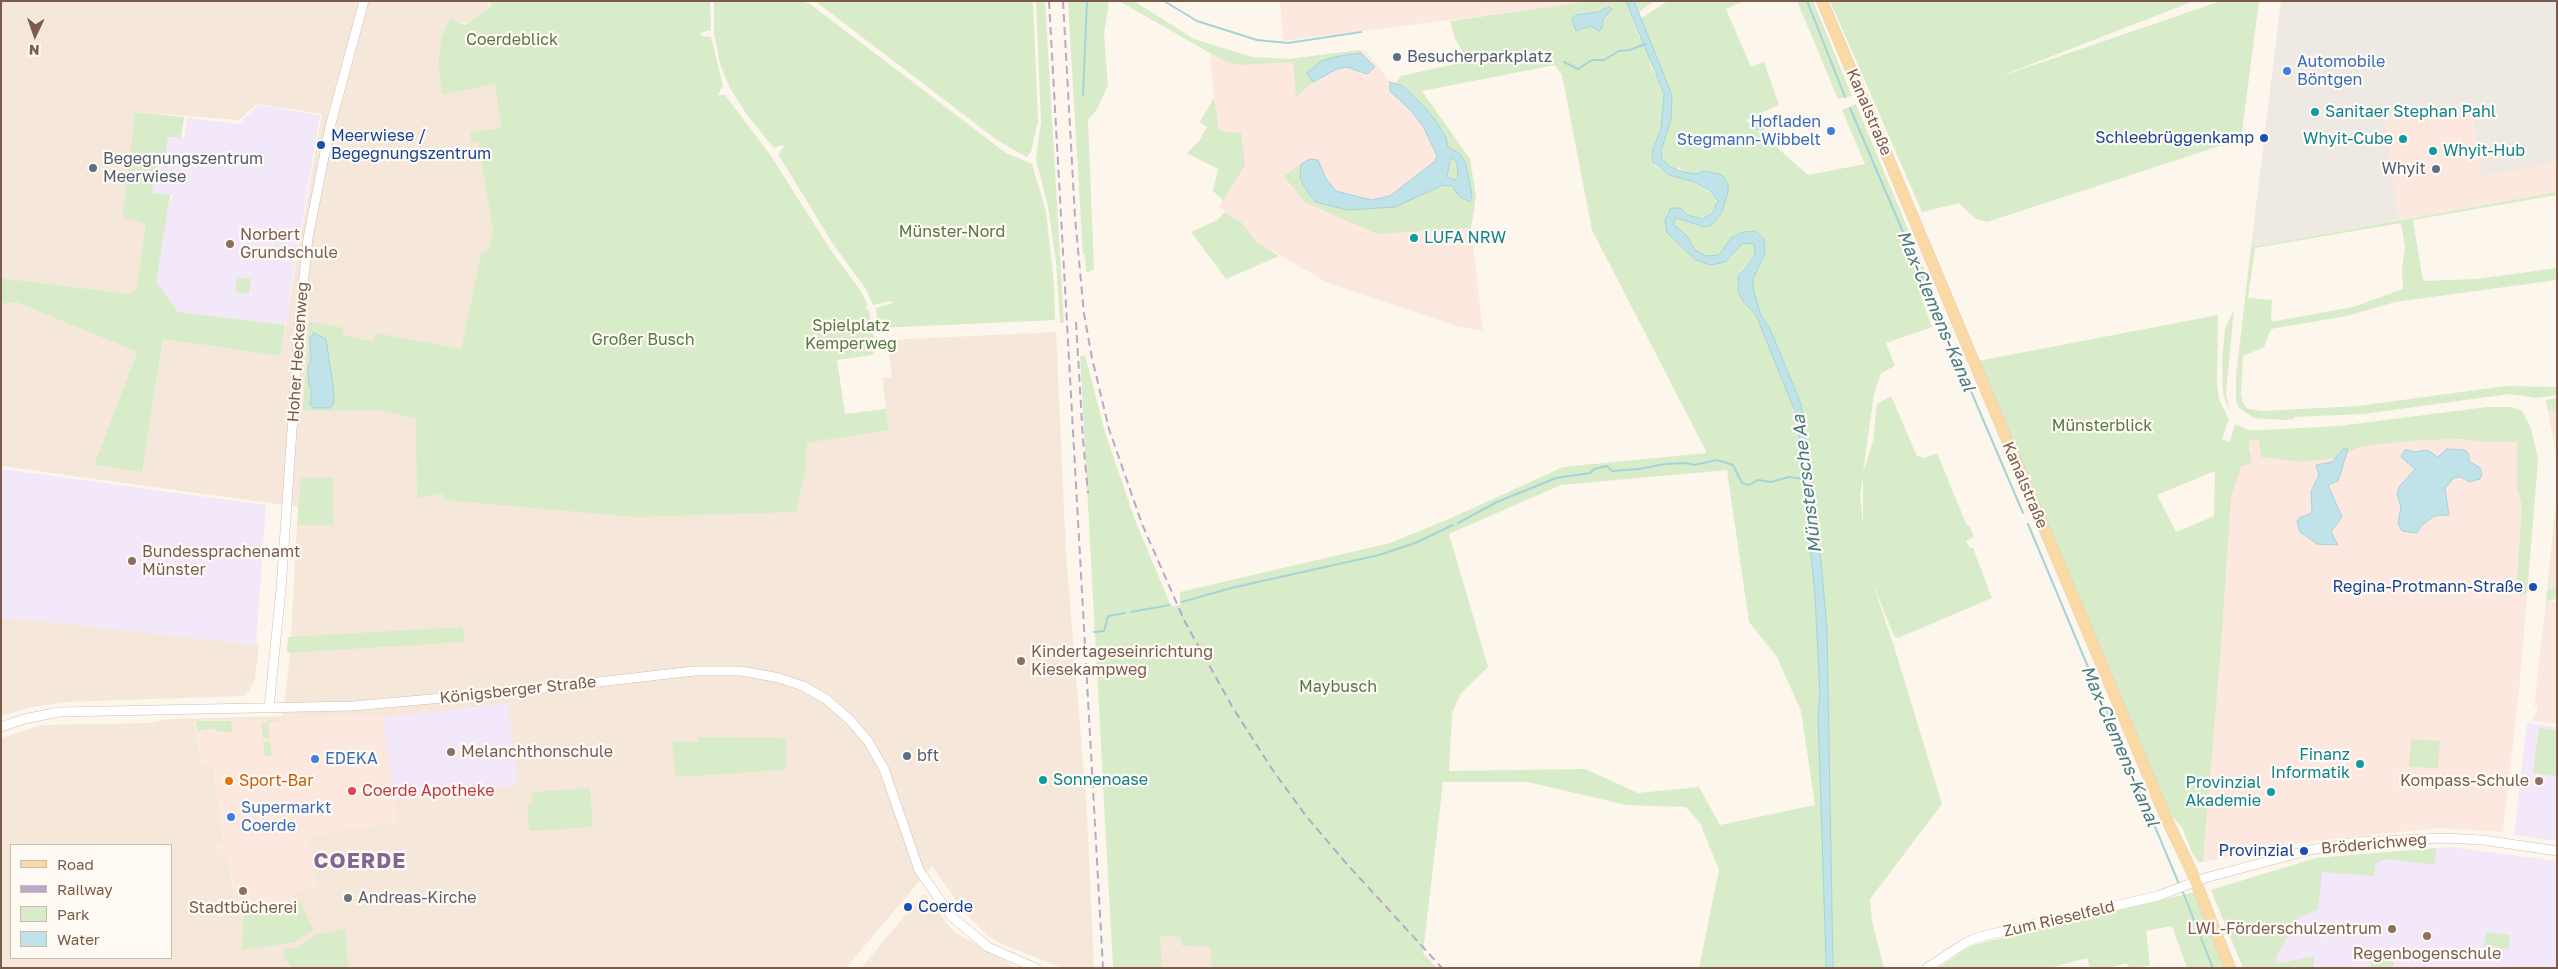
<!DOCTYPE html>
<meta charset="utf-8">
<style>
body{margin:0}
#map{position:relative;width:2558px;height:969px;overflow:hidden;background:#fdf6ec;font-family:"Golos Text",sans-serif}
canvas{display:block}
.frame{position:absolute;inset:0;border:2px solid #7a5c4d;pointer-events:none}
.legend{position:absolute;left:10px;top:844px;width:162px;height:115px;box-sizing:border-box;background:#fffaf3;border:1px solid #cabbb1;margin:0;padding:6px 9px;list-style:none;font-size:15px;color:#7a5c4d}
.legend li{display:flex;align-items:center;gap:10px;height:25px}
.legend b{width:25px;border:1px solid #cabbb1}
.north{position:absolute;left:10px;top:10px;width:50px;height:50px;-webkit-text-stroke:4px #fffaf3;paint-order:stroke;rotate:183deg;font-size:14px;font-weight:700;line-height:20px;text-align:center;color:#7a5c4d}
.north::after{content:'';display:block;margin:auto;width:18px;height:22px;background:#7a5c4d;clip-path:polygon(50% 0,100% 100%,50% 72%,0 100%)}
</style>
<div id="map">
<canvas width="2558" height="969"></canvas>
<div class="frame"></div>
<ul class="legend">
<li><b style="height:6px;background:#fbd9a5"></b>Road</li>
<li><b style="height:6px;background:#b9a8c9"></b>Railway</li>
<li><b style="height:14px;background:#d8ecc9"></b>Park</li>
<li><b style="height:14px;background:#bfe3e8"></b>Water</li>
</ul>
<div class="north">N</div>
</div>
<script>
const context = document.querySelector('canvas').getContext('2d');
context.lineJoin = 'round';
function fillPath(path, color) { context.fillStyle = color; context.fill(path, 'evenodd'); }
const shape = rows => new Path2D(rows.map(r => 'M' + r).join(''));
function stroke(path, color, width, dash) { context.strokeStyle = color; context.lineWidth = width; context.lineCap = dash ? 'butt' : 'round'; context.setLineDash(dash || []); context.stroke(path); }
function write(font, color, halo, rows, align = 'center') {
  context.font = font + ' "Golos Text",sans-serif'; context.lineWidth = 4.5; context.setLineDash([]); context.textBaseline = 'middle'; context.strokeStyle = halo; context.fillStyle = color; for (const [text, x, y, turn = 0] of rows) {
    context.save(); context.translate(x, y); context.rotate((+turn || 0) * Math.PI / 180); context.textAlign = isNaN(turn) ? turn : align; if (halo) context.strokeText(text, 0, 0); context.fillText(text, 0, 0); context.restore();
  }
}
fillPath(shape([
 [1,1,485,1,491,5,465,24,450,18,441,37,438,68,442,95,495,84,501,128,470,132,478,142,493,231,488,251,481,253,461,349,376,334,375,341,343,335,344,328,303,410,382,410,796,512,806,470,807,443,889,430,882,378,892,377,887,340,1056,332,1066,553,1087,813,1094,968,1063,968,1004,945,988,936,964,912,932,866,846,968,1,968,1,738,41,725,150,723,170,719,283,716,290,654,298,507,1,466,1,304,16,302,137,352,94,465,142,472,163,339,280,356,322,114,257,104,239,120,135,112,147,224,138,288,130,294,1,278],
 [382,715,309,836,298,890,293,893,294,899,261,904,262,908,238,911,239,896,234,896,228,856,217,857,215,844,224,843,213,763,201,764,194,721,287,720],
 [11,845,171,845,171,958,11,958],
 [2557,409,2557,460,2548,411],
 [2557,494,2557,587,2547,591,2556,502],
 [1,617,259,644,255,679,249,691,244,696,67,702,31,707,1,716],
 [924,893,953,931,1017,968,861,968],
 [1159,936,1182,937,1183,946,1212,947,1212,968,1162,968]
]), '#f5e8da');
fillPath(shape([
 [1280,1,1591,1,1591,2,1283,41],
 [1213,45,1252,57,1289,59,1365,50,1390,82,1396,82,1401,76,1476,196,1471,228,1483,331,1457,326,1328,283,1257,242,1241,222,1219,207,1223,200,1213,191,1218,169,1187,154,1199,141,1207,127,1200,122,1214,98,1210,55],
 [2471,107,2482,175,2557,162,2557,192,2399,220,2384,120],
 [2516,414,2531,428,2538,459,2520,681,2503,832,2439,828,2314,841,2203,862,2221,649,2234,443,2432,419],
 [2546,601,2557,602,2557,724,2533,721,2534,714,2537,714,2537,706,2534,706],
 [382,715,398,822,309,836,317,887,299,890,293,893,294,899,262,904,262,908,238,911,239,896,234,896,228,857,217,858,215,844,224,842,213,763,201,764,194,721,287,720]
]), '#fde8e0');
fillPath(shape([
 [2281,1,2557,1,2557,162,2482,176,2471,107,2385,120,2399,220,2251,247]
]), '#efe9e4');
fillPath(shape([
 [258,105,320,115,285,325,178,312,155,282,168,205,173,196,152,193,157,157,168,137,184,138,187,118,239,124],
 [1,469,266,505,256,645,1,617],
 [508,703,518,786,485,788,395,800,383,718],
 [2527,723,2557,727,2557,841,2514,835],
 [2450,847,2557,861,2557,968,2243,968,2211,890,2316,858]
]), '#f3e8fa');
fillPath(shape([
 [488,1,710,1,711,30,700,33,701,36,711,37,723,85,718,95,725,95,771,156,830,249,862,293,867,304,865,309,868,309,870,315,876,347,873,355,837,360,845,414,886,409,889,430,807,443,806,470,796,512,636,517,444,500,443,494,417,498,416,419,382,410,303,411,309,322,344,328,343,335,374,341,375,333,461,349,481,253,488,251,493,231,478,142,472,143,470,132,501,128,495,84,442,95,438,68,441,37,450,18,465,25,492,5],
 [326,339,333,385,330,408,313,408,310,405,312,389,309,386,308,368,311,360],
 [714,1,801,1,810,4,1006,153,1032,164,1046,212,1054,283,1055,320,878,328,876,308,893,303,891,301,873,305,866,289,833,244,778,154,784,147,782,145,774,148,747,115,730,88,720,64,714,33],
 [815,1,1033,1,1038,121,1031,152,1027,157,997,140],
 [1036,1,1045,1,1064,323,1060,323,1056,261,1048,207,1036,159,1041,122],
 [1068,1,1109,1,1104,35,1108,85,1097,109,1088,120,1094,269,1089,272,1086,272,1085,255,1083,255],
 [1119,1,1134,1,1194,39,1252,57,1289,59,1360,50,1361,53,1339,56,1308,73,1313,82,1296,97,1293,62,1240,65,1224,61],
 [1591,1,1626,1,1639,36,1646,46,1651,67,1662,88,1664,100,1661,129,1652,152,1655,166,1669,175,1697,183,1716,198,1716,207,1706,217,1696,218,1687,214,1679,207,1668,212,1665,220,1688,252,1696,260,1730,258,1740,245,1748,242,1753,242,1756,247,1755,255,1740,271,1737,284,1738,292,1756,315,1791,400,1802,459,1815,596,1820,696,1826,968,1699,968,1719,870,1700,823,1686,807,1626,805,1528,782,1443,782,1423,953,1437,968,1212,968,1211,947,1182,946,1181,937,1160,936,1162,968,1113,968,1080,356,1085,355,1105,432,1135,520,1171,606,1180,605,1180,592,1390,543,1449,519,1563,467,1707,453,1592,230,1562,75,1555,65,1422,91,1470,159,1476,196,1471,228,1377,234,1304,202,1284,176,1301,164,1300,178,1307,191,1395,207,1443,185,1452,186,1460,197,1470,202,1472,195,1466,164,1448,147,1446,138,1436,121,1422,104,1403,86,1396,83,1401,76,1468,61,1455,39,1450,21],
 [1609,7,1602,28,1599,30,1591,26,1579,31,1575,27,1573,23,1576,15,1599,12],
 [1727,470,1749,622,1777,657,1801,711,1815,805,1720,825,1699,787,1638,793,1585,769,1449,771,1452,713,1461,693,1488,667,1449,534,1561,485],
 [1634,1,1655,1,1639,12],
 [1668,1,1744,1,1726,9,1751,67,1764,62,1779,105,1746,120,1808,175,1865,164,1842,110,1856,104,1934,292,1921,297,1932,327,1886,343,1895,366,1881,373,1874,394,1863,473,1873,441,1877,404,1891,396,1917,456,1924,458,1937,453,1967,526,1969,525,1974,537,1966,541,1970,548,1973,548,1992,598,1898,638,1894,636,1872,581,1893,643,1942,804,1870,899,1872,921,1884,968,1833,968,1827,629,1821,561,1812,496,1814,490,1804,422,1800,402,1771,331,1760,313,1753,288,1753,279,1765,254,1764,239,1755,231,1746,231,1731,238,1719,255,1706,256,1695,250,1686,235,1675,227,1673,222,1677,218,1704,227,1712,225,1720,216,1728,187,1727,181,1719,174,1704,171,1696,174,1683,172,1678,166,1678,170,1666,164,1661,156,1666,130,1671,120,1672,95,1645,32,1641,18],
 [1863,477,1863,524,1860,495],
 [1797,1,1813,1,1852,96,1838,99],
 [1830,1,2194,1,1996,78,2221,1,2259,1,2241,139,1987,222,1976,219,1959,203,1922,212],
 [1214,98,1219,131,1241,133,1245,165,1223,200,1213,191,1218,169,1187,153,1199,141,1207,127,1200,122],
 [135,112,184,117,181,138,168,137,165,158,157,158,152,193,170,195,156,282,178,312,285,325,280,356,163,339,142,472,94,465,137,352,16,302,1,304,1,278,130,294,137,288,146,224,124,217,123,215],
 [1452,158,1457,162,1458,177,1455,180,1447,177,1450,160],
 [2557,192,2557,195,2413,220,2423,281,2476,279,2557,268,2557,280,2395,302,2347,316,2271,329,2264,347,2243,356,2241,395,2243,403,2248,409,2264,411,2358,406,2506,386,2557,387,2557,395,2535,398,2510,394,2363,414,2294,417,2294,419,2283,420,2254,418,2239,408,2236,400,2236,376,2251,247],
 [2401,223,2405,247,2402,270,2403,289,2353,307,2276,321,2271,321,2272,300,2248,298,2255,248],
 [1225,212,1241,222,1257,242,1279,256,1226,279,1191,232,1217,220],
 [237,277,251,279,249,294,235,292],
 [2234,309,2226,393,2230,413,2223,393,2222,361,2225,329],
 [2218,315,2217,382,2219,400,2229,419,2222,439,2230,442,2235,424,2248,430,2262,430,2339,426,2487,407,2510,407,2522,411,2531,428,2538,459,2527,593,2523,595,2516,594,2522,506,2517,489,2517,442,2482,442,2463,439,2418,440,2363,446,2334,458,2304,462,2261,457,2259,440,2249,441,2249,450,2252,460,2250,464,2241,466,2231,498,2221,649,2203,862,2199,862,2193,855,2182,827,2170,815,1978,361],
 [2215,471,2214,516,2176,532,2157,495],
 [2557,398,2557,409,2548,411,2546,400],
 [301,478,333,478,333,525,297,525],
 [2557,587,2557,599,2546,601,2547,591],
 [463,627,464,642,287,653,288,637],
 [267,720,282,721,268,723,270,738,263,739,261,724,267,723],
 [196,721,231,721,233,733,216,731,216,728,198,731],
 [2539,728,2557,730,2557,776,2533,773],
 [698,737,786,738,786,767,784,770,676,777,672,741,699,742],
 [2411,739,2440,741,2438,768,2409,767],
 [270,741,272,756,265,757,263,742],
 [590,788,593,827,529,831,527,804,533,804,532,792],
 [2436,848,2435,865,2386,859,2376,863,2374,876,2322,872,2318,910,2299,917,2276,957,2277,964,2314,956,2314,968,2243,968,2211,890,2316,858],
 [2195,892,2226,968,2187,968,2172,926,2146,931,2150,966,2128,968,2127,963,2108,968,2090,968,2087,958,2050,968,1938,968,1973,945],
 [300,900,313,930,295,942,242,950,244,914,272,911,275,906,295,903],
 [345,929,348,968,293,968,283,956,285,949,297,948,318,934],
 [2486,932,2510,935,2509,949,2484,946],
 [2371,960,2394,961,2393,968,2370,968]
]), '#d8ecc9');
const water = shape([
 [1626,1,1634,1,1672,95,1671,120,1661,151,1662,159,1670,167,1683,172,1696,174,1704,171,1719,174,1724,177,1728,185,1728,192,1721,214,1712,225,1704,227,1677,218,1674,221,1674,225,1686,235,1695,250,1706,256,1719,255,1731,238,1743,232,1755,231,1764,239,1765,254,1753,279,1753,288,1760,313,1771,331,1801,404,1814,490,1812,496,1821,561,1827,629,1833,968,1826,968,1826,961,1818,713,1820,696,1815,596,1800,444,1794,409,1756,315,1743,301,1738,292,1738,276,1755,255,1754,244,1743,243,1725,262,1711,265,1696,260,1667,233,1665,220,1671,208,1681,208,1687,215,1702,219,1712,213,1718,201,1710,191,1695,182,1669,175,1653,162,1652,152,1661,129,1664,94,1626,1],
 [1609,7,1612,9,1604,18,1602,28,1599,31,1591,26,1576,31,1572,19,1576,15,1598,12,1609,7],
 [1361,53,1375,67,1367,74,1347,67,1337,69,1313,82,1307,73,1321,61,1339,56,1361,53],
 [1390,82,1403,86,1422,104,1436,121,1446,138,1448,147,1460,154,1466,164,1472,195,1470,202,1460,197,1452,186,1443,185,1395,207,1347,210,1316,202,1307,191,1300,178,1301,164,1310,159,1318,160,1326,179,1336,191,1371,200,1390,196,1435,161,1437,156,1424,128,1412,112,1390,91,1390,82],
 [1452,158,1457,162,1458,177,1454,180,1447,177,1450,160,1452,158],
 '1754 124a6 6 0 1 1 12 0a6 6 0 1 1-12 0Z',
 '1761 138a6 6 0 1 1 12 0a6 6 0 1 1-12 0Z',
 [314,333,326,339,333,385,334,403,330,408,313,408,310,405,312,390,309,386,308,368,311,360,310,339,314,333],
 [2343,449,2348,449,2338,481,2328,485,2342,517,2331,532,2338,545,2317,544,2300,532,2297,522,2299,518,2312,513,2311,491,2319,475,2316,465,2332,462,2343,449],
 [2447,449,2465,450,2469,454,2469,461,2480,468,2482,474,2480,479,2469,482,2461,477,2454,478,2445,488,2449,515,2434,516,2421,526,2417,533,2402,531,2398,523,2401,507,2397,494,2399,487,2415,469,2401,457,2405,450,2409,450,2414,452,2427,450,2438,457,2447,449]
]);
fillPath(water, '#bfe3e8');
stroke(water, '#a5d3da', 1);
stroke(shape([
 [1164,1,1197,21,1257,40,1288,43,1361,32],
 [1807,1,1845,97],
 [1564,62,1578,69,1592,60,1604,60,1619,51,1630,50,1645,44],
 [1083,95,1087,1],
 [1850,108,2023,513],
 [1458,523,1497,502,1556,478,1590,473,1594,469,1607,466,1612,471,1639,469,1665,464,1686,463,1694,465,1717,460,1733,465,1742,483,1749,485,1758,480,1771,482,1789,477,1805,479],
 [2028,524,2179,884],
 [1182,602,1231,588,1379,555,1415,543,1453,525],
 [1131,612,1170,605],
 [1094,632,1104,631,1108,616,1125,613],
 [2182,890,2213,968]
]), '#a5d3da', 2);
const minor = shape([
 [269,708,281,589,300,315,308,238,330,127,364,1],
 [1,727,24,719,59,712,353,706,511,692,694,671,742,671,779,678,803,686,826,699,850,720,868,741,884,769,919,870,951,916,988,947,1036,968],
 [1927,968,1967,942,1979,937,2158,896,2205,878,2310,850,2357,842,2443,838,2483,840,2557,851]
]);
const major = shape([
 [1822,1,2167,820,2191,870,2230,968]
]);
stroke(minor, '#d1beb0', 10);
stroke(major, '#dad1cd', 12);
stroke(minor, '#fff', 9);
stroke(major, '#fbd9a5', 11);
stroke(shape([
 [1049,1,1103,968],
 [1063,1,1075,217,1084,314,1092,358,1109,429,1142,524,1185,622,1233,708,1272,769,1306,816,1346,863,1442,968],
 [1076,322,1083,440,1088,493]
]), '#b9a8c9', 2, [8, 5]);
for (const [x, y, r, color] of [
 [1397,57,5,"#5c6f8a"],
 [2287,71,5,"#3f7fe0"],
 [2315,112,5,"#0f9aa8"],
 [1831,131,5,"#3f7fe0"],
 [2264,138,5,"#1a4fb4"],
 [2403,139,5,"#0f9aa8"],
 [321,145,5,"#1a4fb4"],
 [2433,151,5,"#0f9aa8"],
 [93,168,5,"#5c6f8a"],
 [2436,169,5,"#5c6f8a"],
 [1414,238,5,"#0f9aa8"],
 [230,244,5,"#8d6e63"],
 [132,561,5,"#8d6e63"],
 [2533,587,5,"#1a4fb4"],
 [1021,661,5,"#8d6e63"],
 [451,752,5,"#8d6e63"],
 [907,756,5,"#5c6f8a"],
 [315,759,5,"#3f7fe0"],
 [2360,764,5,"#0f9aa8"],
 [1043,780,5,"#0f9aa8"],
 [229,781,5,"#e8710a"],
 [2539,781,5,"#8d6e63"],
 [352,791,5,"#e0444e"],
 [2271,792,5,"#0f9aa8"],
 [231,817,5,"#3f7fe0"],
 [2304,851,5,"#1a4fb4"],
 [243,891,5,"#8d6e63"],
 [348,898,5,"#6b7280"],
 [908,907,5,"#1a4fb4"],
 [2392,929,5,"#8d6e63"],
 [2427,936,5,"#8d6e63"]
]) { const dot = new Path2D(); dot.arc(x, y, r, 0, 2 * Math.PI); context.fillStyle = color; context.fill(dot); stroke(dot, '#fffaf3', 2); }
write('16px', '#537a41', '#fffaf3', [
 ["Coerdeblick",512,40],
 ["Münster-Nord",952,232],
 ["Spielplatz",851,326],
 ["Kemperweg",851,344],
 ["Großer Busch",643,340],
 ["Münsterblick",2102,426],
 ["Maybusch",1338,687]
]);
write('16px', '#4e5e75', '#fffaf3', [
 ["Besucherparkplatz",1407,57],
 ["Begegnungszentrum",103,159],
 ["Meerwiese",103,177],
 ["Whyit",2426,169,"right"],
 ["bft",917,756]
], 'left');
write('16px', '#366cbe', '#fffaf3', [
 ["Automobile",2297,62],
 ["Böntgen",2297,80],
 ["Hofladen",1821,122,"right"],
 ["Stegmann-Wibbelt",1821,140,"right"],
 ["EDEKA",325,759],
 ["Supermarkt",241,808],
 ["Coerde",241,826]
], 'left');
write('16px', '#7a5c4d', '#fffaf3', [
 ["Kanalstraße",1869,112,67],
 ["Hoher Heckenweg",298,352,-86],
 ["Kanalstraße",2025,485,67],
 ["Königsberger Straße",518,690,-6],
 ["Bröderichweg",2374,844,-5],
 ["Zum Rieselfeld",2059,919,-13]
]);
write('16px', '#0d838f', '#fffaf3', [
 ["Sanitaer Stephan Pahl",2325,112],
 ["Whyit-Cube",2393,139,"right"],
 ["Whyit-Hub",2443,151],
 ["LUFA NRW",1424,238],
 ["Finanz",2350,755,"right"],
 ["Informatik",2350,773,"right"],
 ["Sonnenoase",1053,780],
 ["Provinzial",2261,783,"right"],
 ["Akademie",2261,801,"right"]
], 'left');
write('16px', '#164399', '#fffaf3', [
 ["Meerwiese /",331,136,"left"],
 ["Begegnungszentrum",331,154,"left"],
 ["Schleebrüggenkamp",2254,138],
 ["Regina-Protmann-Straße",2523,587],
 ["Provinzial",2294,851],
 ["Coerde",918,907,"left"]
], 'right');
write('16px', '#785e54', '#fffaf3', [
 ["Norbert",240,235],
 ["Grundschule",240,253],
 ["Bundessprachenamt",142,552],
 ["Münster",142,570],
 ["Kindertageseinrichtung",1031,652],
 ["Kiesekampweg",1031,670],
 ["Melanchthonschule",461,752],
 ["Kompass-Schule",2529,781,"right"],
 ["Stadtbücherei",243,908,"center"],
 ["LWL-Förderschulzentrum",2382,929,"right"],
 ["Regenbogenschule",2427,954,"center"]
], 'left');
write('16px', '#c56008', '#fffaf3', [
 ["Sport-Bar",239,781]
], 'left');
write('16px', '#be3a42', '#fffaf3', [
 ["Coerde Apotheke",362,791]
], 'left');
write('16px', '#5b616d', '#fffaf3', [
 ["Andreas-Kirche",358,898]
], 'left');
write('italic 18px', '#437c86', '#fffaf3', [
 ["Max-Clemens-Kanal",1936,311,67],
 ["Münstersche Aa",1807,484,-97],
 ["Max-Clemens-Kanal",2120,746,67]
]);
context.letterSpacing = '1px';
write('bold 21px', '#846695', '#fffaf3', [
 ["COERDE",360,861]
]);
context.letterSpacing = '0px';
</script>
